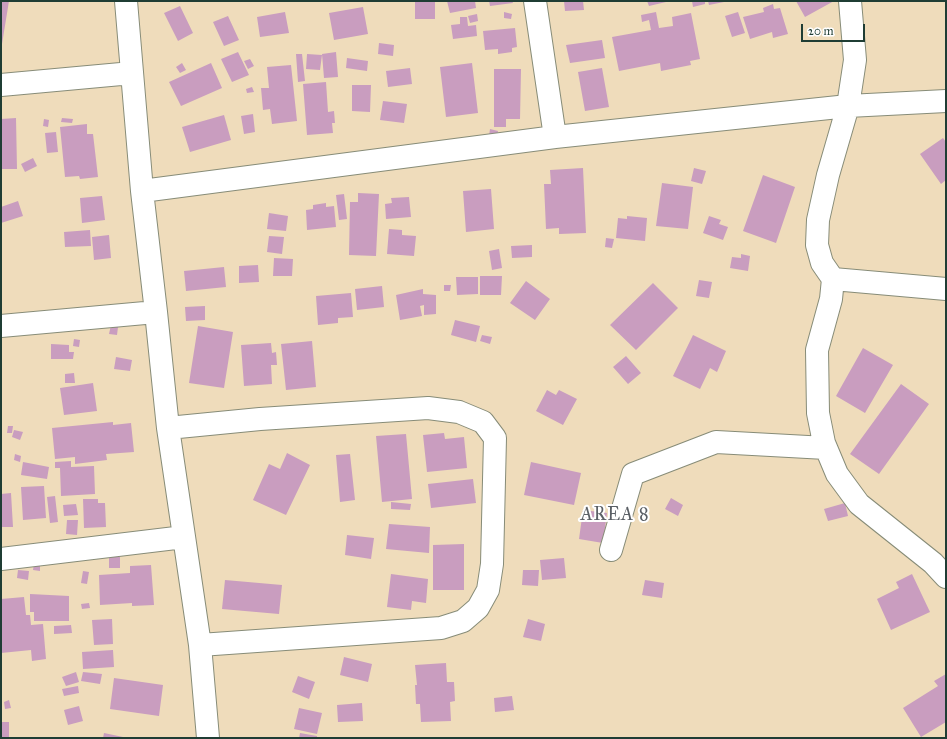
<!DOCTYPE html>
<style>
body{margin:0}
#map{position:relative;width:947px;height:739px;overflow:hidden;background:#efdcbb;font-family:"IM FELL Great Primer",serif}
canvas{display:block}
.frame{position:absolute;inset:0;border:2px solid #1f3d34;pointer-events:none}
.scale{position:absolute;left:801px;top:24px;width:64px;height:18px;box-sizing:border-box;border:2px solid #1f3d34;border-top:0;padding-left:5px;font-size:12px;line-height:14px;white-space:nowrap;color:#1f3d34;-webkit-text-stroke:3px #fff;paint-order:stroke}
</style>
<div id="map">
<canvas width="947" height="739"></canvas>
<div class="frame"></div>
<div class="scale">20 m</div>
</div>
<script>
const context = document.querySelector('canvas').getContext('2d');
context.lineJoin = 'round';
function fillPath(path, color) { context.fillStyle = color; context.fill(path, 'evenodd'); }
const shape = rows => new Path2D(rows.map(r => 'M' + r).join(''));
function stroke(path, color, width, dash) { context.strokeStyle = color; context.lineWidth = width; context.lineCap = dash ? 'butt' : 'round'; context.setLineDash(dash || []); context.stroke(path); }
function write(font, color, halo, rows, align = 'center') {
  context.font = font + ' "IM FELL Great Primer",serif'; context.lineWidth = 4; context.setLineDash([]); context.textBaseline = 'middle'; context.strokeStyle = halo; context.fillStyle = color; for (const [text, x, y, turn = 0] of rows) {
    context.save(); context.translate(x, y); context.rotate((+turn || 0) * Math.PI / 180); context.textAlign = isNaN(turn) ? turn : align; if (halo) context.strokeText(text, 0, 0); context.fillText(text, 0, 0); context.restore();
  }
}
fillPath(shape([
 [1,1,9,1,2,44,1,44],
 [415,1,435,1,435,19,415,19],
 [447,1,475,1,476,8,450,13],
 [489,1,512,1,513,3,490,6],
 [564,1,583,1,584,10,565,11],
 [647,1,666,1,666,2,649,6],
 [692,1,705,1,705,4,693,7],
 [708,1,724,1,724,2,709,5],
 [796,1,834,1,805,17],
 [773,4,774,9,780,8,788,34,773,38,772,32,750,39,743,17,764,12,763,8],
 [180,6,193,33,178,41,164,13],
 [363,7,368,34,334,40,329,13],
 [285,12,289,33,260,37,257,17],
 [504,12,512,14,511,19,504,18],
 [656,12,659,28,673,26,672,17,691,13,700,59,690,61,691,65,661,71,660,63,619,71,612,37,651,30,649,20,642,22,641,15],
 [738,12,745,33,732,37,725,16],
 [477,14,478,21,470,23,468,16],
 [228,16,239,40,224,46,213,22],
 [460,17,467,17,468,26,476,25,477,36,453,39,451,25,460,24],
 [515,28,517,47,512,48,512,52,498,54,498,49,485,50,483,31],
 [602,40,605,58,570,63,566,45],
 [379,43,394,45,393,56,378,54],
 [238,52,249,75,232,82,221,59],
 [336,52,338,77,324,78,322,54],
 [296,54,302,54,305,81,298,82],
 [307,54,322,55,320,70,306,69],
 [347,58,368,61,367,71,346,68],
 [250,59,254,66,248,69,244,61],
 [182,63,186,70,180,73,176,67],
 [211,63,222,88,181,106,169,82],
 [472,63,478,113,446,117,440,67],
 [291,65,297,121,272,124,270,109,263,110,261,88,269,88,267,67],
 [410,68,412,84,388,87,386,71],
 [602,68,609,107,585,111,578,72],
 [494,69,521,69,520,119,506,119,506,127,494,127],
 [326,82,328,112,334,111,335,123,332,123,333,133,307,135,303,84],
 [352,85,371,85,370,112,352,111],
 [252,87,254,92,247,93,246,89],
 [383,101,407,104,404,123,380,120],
 [253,114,255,132,244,134,241,116],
 [224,115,231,140,190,152,182,127],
 [16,118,17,169,1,169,1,119],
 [62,118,73,119,72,123,61,122],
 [44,119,49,120,48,127,43,126],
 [87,124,87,134,93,134,98,177,80,179,79,176,65,177,60,127],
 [490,129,498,131,497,137,489,136],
 [56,132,58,152,47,153,45,133],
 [943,138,946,142,946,180,941,184,920,154],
 [33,158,37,166,25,172,21,164],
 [583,168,586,233,559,234,559,228,546,229,544,184,551,184,550,170],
 [694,168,706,171,702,184,691,181],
 [763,175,795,187,776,243,743,231],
 [662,183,693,187,688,229,656,226],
 [491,189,494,229,466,232,463,191],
 [358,193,379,194,376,256,349,255,350,202,358,202],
 [344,194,347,219,339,220,336,195],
 [102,196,105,220,82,223,80,198],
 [409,197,411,217,386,219,385,204,392,203,391,198],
 [18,201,23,216,1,223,1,207],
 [326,203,326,207,334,206,336,227,307,230,306,210,313,209,313,205],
 [269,213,288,216,286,231,267,229],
 [627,216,647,218,645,241,616,238,618,218,627,219],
 [709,216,721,220,719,224,728,227,723,240,703,233],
 [389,229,402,230,402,235,416,236,414,256,387,254],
 [90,230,91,246,65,247,64,232],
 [109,235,111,258,94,260,92,237],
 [269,236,284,237,282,254,267,252],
 [606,238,614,239,612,248,605,247],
 [532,245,532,257,512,258,511,246],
 [499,249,502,268,492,270,489,251],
 [741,254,750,256,748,271,730,268,732,257,741,258],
 [274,258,293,259,292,276,273,276],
 [258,265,259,282,239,283,239,266],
 [224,267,226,287,186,291,184,271],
 [480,276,502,276,501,295,480,295],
 [456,277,478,277,478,294,457,295],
 [699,280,712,282,709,298,696,296],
 [526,281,550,299,535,320,510,303],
 [653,283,678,308,636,350,610,325],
 [444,285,451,285,450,291,444,291],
 [382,286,384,307,357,310,355,289],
 [423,289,423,294,436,295,436,314,424,315,424,305,420,306,422,316,400,320,396,295],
 [351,293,353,317,338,318,338,323,318,325,316,296],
 [205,306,205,320,186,321,185,307],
 [455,320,480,326,476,342,451,335],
 [111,325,118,327,117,335,109,334],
 [198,326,233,332,224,388,189,383],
 [482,335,492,337,490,344,480,341],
 [693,335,726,351,717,372,710,368,700,389,673,376],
 [74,339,80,340,79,347,73,346],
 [312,341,316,387,286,390,281,344],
 [271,343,272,353,276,352,277,365,271,365,272,384,244,386,241,345],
 [51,344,69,345,69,352,74,352,73,359,51,359],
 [863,348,893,365,865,413,836,396],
 [626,356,641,373,628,384,613,367],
 [116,357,132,360,130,371,114,369],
 [74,373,75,383,65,383,65,374],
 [93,383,97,411,64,415,60,388],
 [901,384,929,404,879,474,850,454],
 [547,390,556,395,559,390,577,399,563,425,536,411],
 [113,422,113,425,131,423,134,452,106,454,107,460,75,464,75,457,55,459,52,428],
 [8,426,13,426,12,433,7,433],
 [14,430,23,432,20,440,12,437],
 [444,433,445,439,464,437,467,468,427,472,423,435],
 [406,434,412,499,382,502,376,436],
 [287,453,310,465,286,515,253,500,269,464,280,469],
 [15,454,21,456,20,462,14,460],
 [350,454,355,500,340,502,336,455],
 [71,461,71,467,94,466,95,494,61,496,60,468,55,468,55,462],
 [23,462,49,467,47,479,21,475],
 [531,462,581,473,574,505,524,495],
 [473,479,476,503,431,508,428,484],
 [44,486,46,518,23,520,21,487],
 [11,493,13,527,1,527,1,494],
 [55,496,58,522,50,523,47,497],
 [671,498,683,505,678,516,665,509],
 [83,499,98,499,98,503,105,503,106,527,84,528],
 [391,502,411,504,410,510,391,509],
 [845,503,848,516,828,521,824,509],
 [76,504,78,515,64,516,63,505],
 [583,510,607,513,603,543,579,539],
 [67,520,78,520,77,535,66,534],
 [389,524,430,527,429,553,386,549],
 [347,535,374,538,371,559,345,555],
 [464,544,464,590,433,590,433,545],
 [109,557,120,557,120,568,109,568],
 [564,558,566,578,542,580,540,560],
 [34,564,40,565,40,571,33,570],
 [151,565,154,605,132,606,132,603,100,605,99,575,130,573,130,566],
 [18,570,29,571,28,580,17,578],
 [523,570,539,570,538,586,522,585],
 [83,571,89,572,87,584,81,583],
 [391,574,428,579,426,603,412,601,411,610,387,607],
 [912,574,930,612,891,630,877,599,899,588,896,582],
 [225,580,282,585,279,614,222,609],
 [645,580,664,583,662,598,642,595],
 [30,594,69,596,69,621,34,621,34,612,30,612],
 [24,597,26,615,30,615,31,625,43,624,46,659,32,661,31,650,1,653,1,599],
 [89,603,90,608,82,609,81,604],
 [112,619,113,644,94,645,92,620],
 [528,619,545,624,541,641,523,637],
 [71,625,72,633,54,634,54,626],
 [113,650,114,667,83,669,82,652],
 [344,657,372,664,368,682,340,675],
 [446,663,447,682,454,682,455,701,450,702,451,721,421,722,420,704,416,704,415,685,417,685,415,665],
 [76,672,79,682,66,686,62,677],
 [83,672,102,674,100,684,81,681],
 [946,674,946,722,921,737,903,708,938,686,934,681],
 [298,676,315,682,309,699,292,692],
 [114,678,163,685,159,716,110,709],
 [78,686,79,693,64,696,62,689],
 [512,696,514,710,495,712,494,698],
 [9,700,11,708,5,709,4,702],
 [362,703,363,721,338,722,337,705],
 [79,706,83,721,68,725,64,710],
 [299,708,322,713,317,734,294,729],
 [1,722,9,722,9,738,1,738],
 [104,733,123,737,123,738,103,738],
 [300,733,317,736,317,738,299,738]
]), '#c99dbf');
const minor = shape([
 [126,1,142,191,156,312,168,428,200,645,208,738],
 [535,1,555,137],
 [1,85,132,73],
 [946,101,848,106,828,175,818,220,817,245,822,263,833,279,831,299,817,350,818,413,824,443,837,474,859,504,933,563,946,577],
 [142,191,555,137,848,106,855,60,850,1],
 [833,279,946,289],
 [1,326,156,312],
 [168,428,260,419,428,408,459,412,483,422,495,438,492,564,488,590,478,608,463,621,441,628,200,645],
 [611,550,633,474,716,442,826,448],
 [1,559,184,537]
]);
stroke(minor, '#878c78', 24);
stroke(minor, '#fff', 22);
context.letterSpacing = '1px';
write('18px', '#5a5f65', '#fff', [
 ["AREA 8",615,516]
]);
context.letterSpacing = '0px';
</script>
